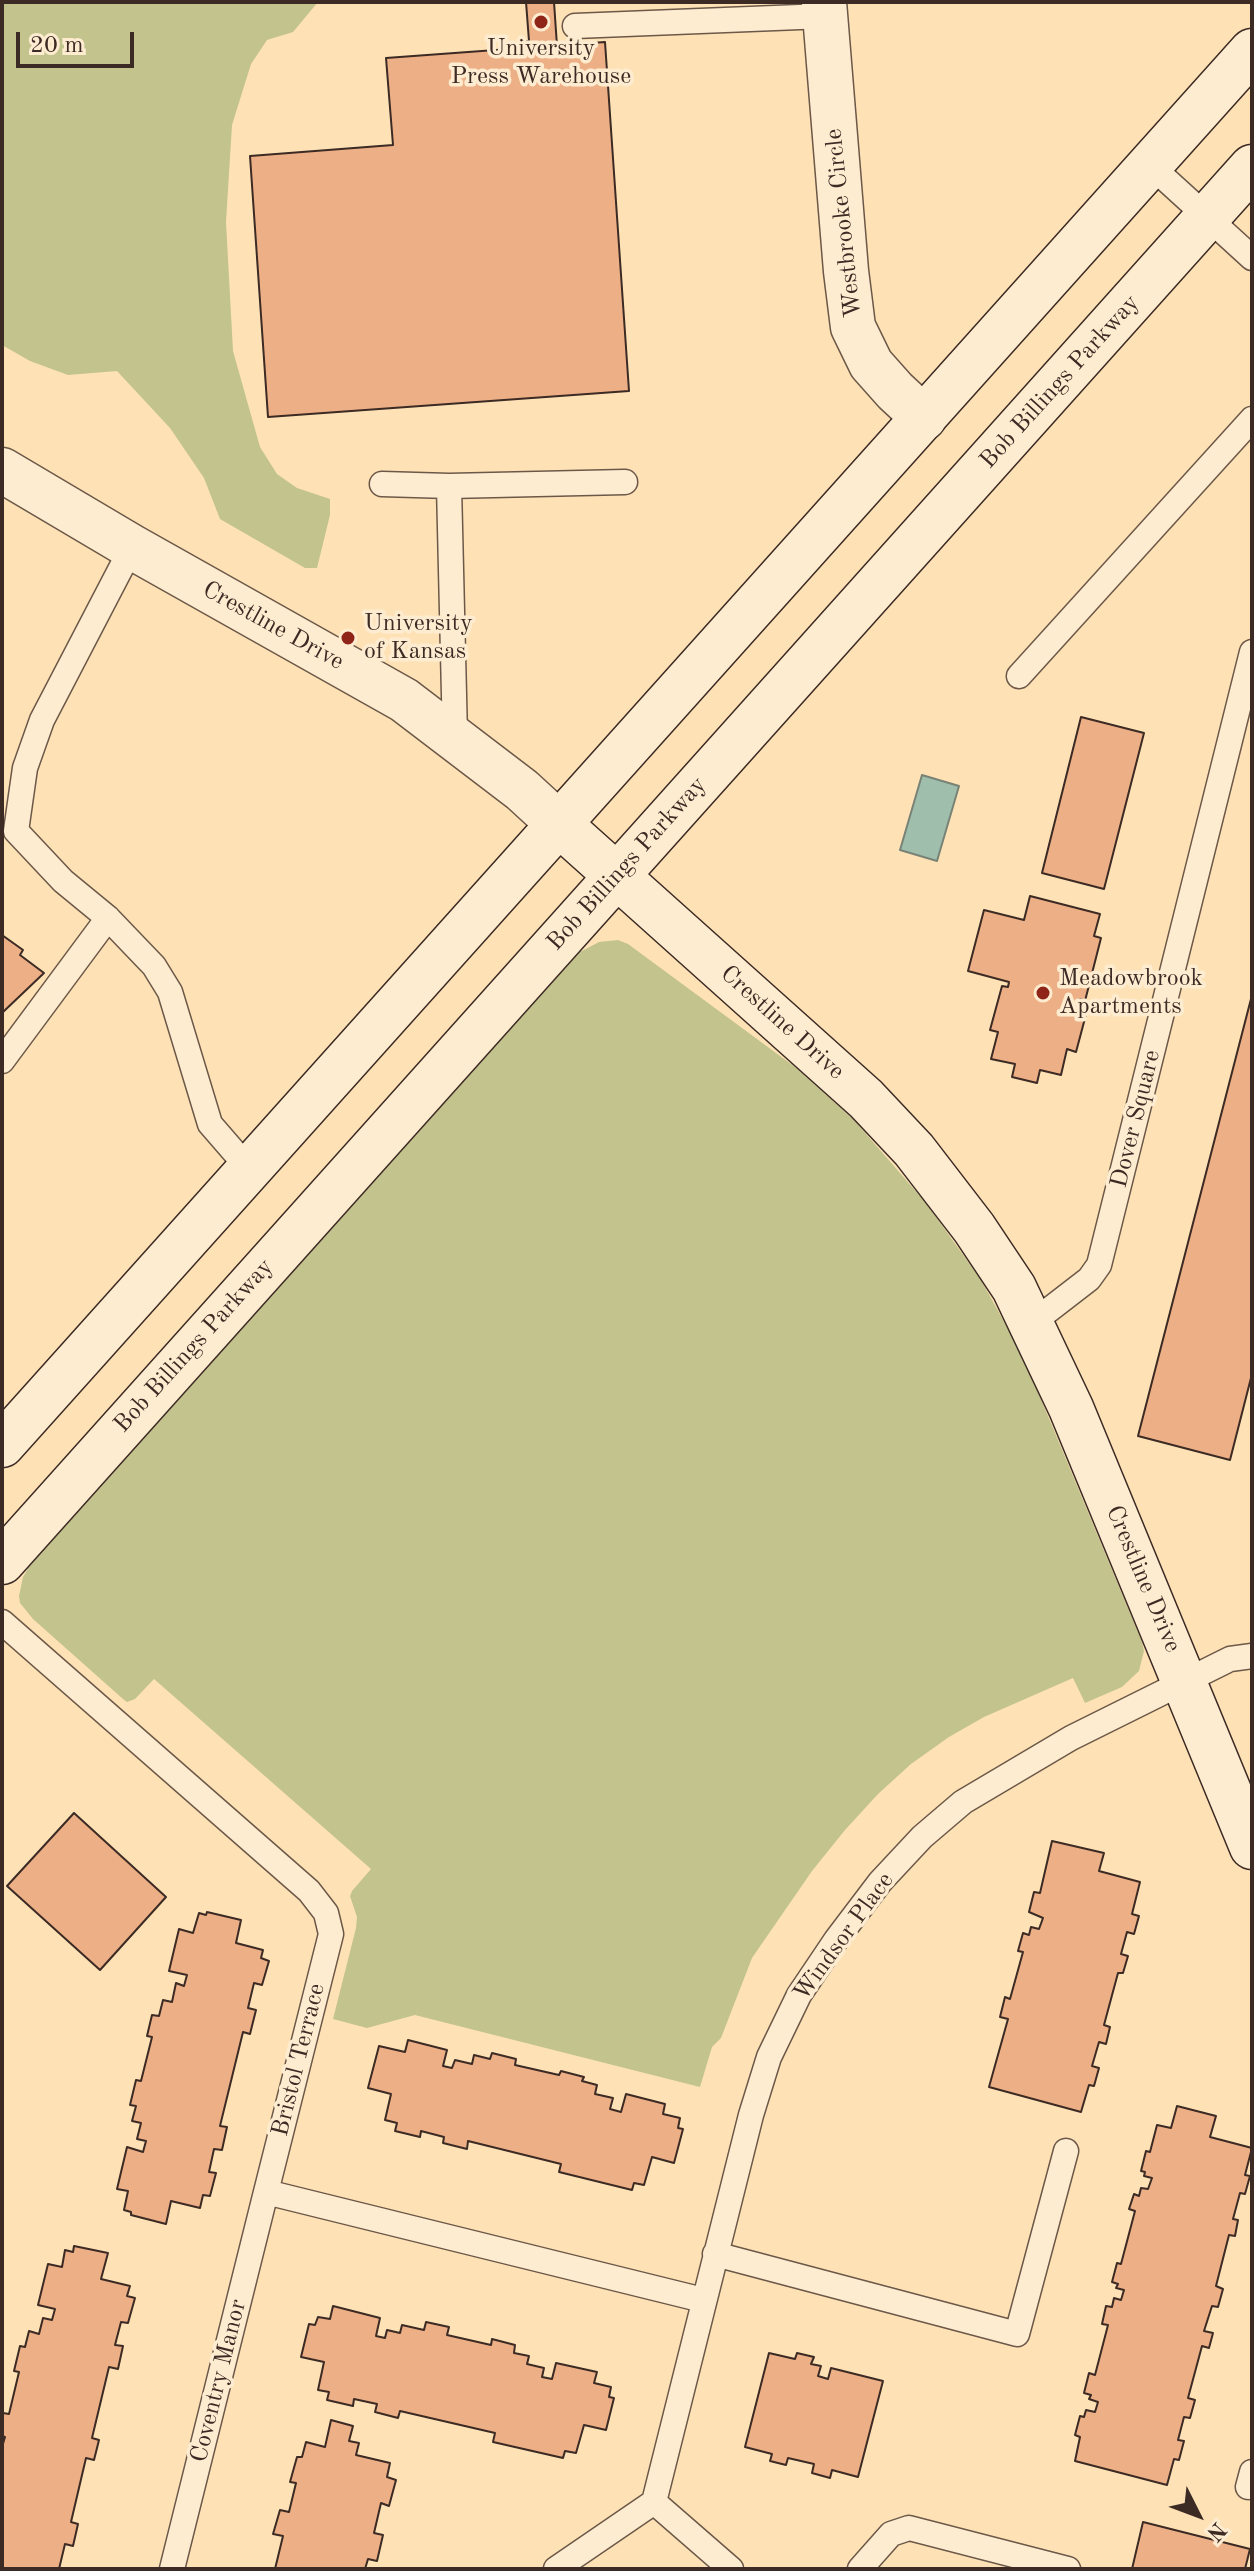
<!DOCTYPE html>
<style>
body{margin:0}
#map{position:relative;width:1254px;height:2571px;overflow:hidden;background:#fee2b6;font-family:"Old Standard TT",serif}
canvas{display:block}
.frame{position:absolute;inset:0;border:4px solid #3c2a24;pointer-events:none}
.north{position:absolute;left:1158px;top:2475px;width:80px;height:80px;-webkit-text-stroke:6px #feecd0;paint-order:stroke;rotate:132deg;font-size:22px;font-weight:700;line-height:32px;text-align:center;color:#3c2a24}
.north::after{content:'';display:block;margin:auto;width:28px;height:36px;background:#3c2a24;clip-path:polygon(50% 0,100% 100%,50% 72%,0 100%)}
.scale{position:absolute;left:16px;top:32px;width:118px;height:36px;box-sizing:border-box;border:4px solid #3c2a24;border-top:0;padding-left:10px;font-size:24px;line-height:28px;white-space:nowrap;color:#3c2a24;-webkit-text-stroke:6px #feecd0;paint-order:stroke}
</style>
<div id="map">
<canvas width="1254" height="2571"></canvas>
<div class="frame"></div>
<div class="north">N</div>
<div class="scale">20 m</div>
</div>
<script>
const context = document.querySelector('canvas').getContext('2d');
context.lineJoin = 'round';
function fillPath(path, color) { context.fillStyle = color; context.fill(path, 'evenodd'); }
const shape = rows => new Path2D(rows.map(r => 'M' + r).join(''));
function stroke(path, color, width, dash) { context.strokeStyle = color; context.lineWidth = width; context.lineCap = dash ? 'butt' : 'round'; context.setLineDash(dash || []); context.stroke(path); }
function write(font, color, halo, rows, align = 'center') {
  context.font = font + ' "Old Standard TT",serif'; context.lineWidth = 7; context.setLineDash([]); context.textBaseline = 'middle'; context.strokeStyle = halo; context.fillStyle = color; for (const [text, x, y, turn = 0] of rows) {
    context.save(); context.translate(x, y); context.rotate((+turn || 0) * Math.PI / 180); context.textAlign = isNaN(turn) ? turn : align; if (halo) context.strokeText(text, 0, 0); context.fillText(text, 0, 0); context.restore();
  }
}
fillPath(shape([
 [2,2,318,2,293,32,267,40,251,64,232,125,226,222,233,351,260,447,277,474,297,488,330,499,330,515,317,568,305,568,220,519,204,478,170,428,117,371,68,375,30,361,2,345],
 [618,940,628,944,795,1067,854,1120,926,1203,981,1280,1023,1356,1142,1642,1144,1651,1139,1671,1122,1687,1085,1703,1073,1678,984,1717,949,1737,911,1764,878,1794,845,1830,812,1871,752,1958,721,2038,712,2047,700,2087,415,2015,367,2028,333,2019,356,1928,357,1917,350,1896,352,1891,371,1869,154,1679,135,1699,127,1702,123,1699,33,1619,20,1603,19,1596,23,1577,29,1567,580,952,599,942]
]), '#c2c38d');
const water = shape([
 [922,775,959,786,937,861,900,850,922,775]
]);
fillPath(water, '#a0beac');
stroke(water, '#788376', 2);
const building = shape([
 [526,2,554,2,557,46,520,49,519,42,529,41,526,2],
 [605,42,629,391,268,417,250,156,393,145,386,58,605,42],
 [1081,717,1144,733,1104,889,1042,873,1081,717],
 [1030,896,1100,914,1094,936,1101,938,1085,1001,1080,999,1079,1005,1088,1007,1076,1052,1067,1049,1061,1075,1040,1070,1037,1083,1012,1077,1015,1064,991,1059,998,1032,990,1030,1002,986,1008,987,1009,982,968,971,984,910,1024,920,1030,896],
 [2,935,23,950,20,955,44,973,2,1013,2,935],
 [1252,995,1252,1374,1230,1460,1138,1436,1252,995],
 [74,1813,166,1897,100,1970,7,1886,74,1813],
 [1052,1841,1104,1853,1099,1871,1140,1882,1132,1914,1139,1916,1134,1934,1127,1932,1121,1954,1128,1956,1123,1973,1118,1973,1104,2025,1110,2027,1106,2044,1099,2042,1092,2066,1099,2068,1094,2086,1089,2085,1081,2112,989,2087,1008,2019,1000,2017,1005,1997,1010,1999,1023,1952,1018,1951,1023,1933,1029,1935,1031,1927,1039,1929,1043,1918,1029,1912,1034,1892,1040,1893,1052,1841],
 [207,1912,241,1920,236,1943,263,1950,261,1958,269,1961,262,1985,254,1983,248,2008,256,2010,250,2034,243,2032,220,2126,227,2127,222,2150,214,2149,209,2172,216,2173,210,2196,203,2195,200,2208,171,2201,166,2224,131,2215,131,2212,124,2210,128,2191,117,2189,127,2147,143,2152,146,2141,137,2139,141,2123,132,2121,136,2106,130,2105,136,2080,141,2081,152,2037,147,2036,152,2015,159,2016,163,2000,172,2002,176,1983,184,1986,187,1975,169,1971,179,1929,193,1933,199,1913,206,1915,207,1912],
 [408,2040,447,2050,443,2066,452,2068,455,2060,472,2064,474,2055,490,2059,492,2053,516,2059,515,2065,559,2075,561,2071,584,2077,582,2081,597,2085,595,2094,613,2098,610,2109,621,2112,626,2094,665,2104,663,2114,680,2118,678,2128,683,2129,674,2163,652,2157,644,2185,634,2183,632,2190,559,2172,561,2164,468,2141,467,2149,443,2143,444,2137,421,2131,420,2137,395,2131,397,2123,385,2120,391,2094,368,2088,379,2046,405,2052,408,2040],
 [1177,2106,1216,2116,1210,2137,1252,2148,1245,2175,1250,2176,1245,2194,1240,2193,1233,2219,1238,2220,1235,2236,1229,2235,1216,2286,1223,2289,1218,2307,1212,2306,1204,2331,1213,2333,1209,2348,1202,2346,1188,2398,1195,2400,1190,2418,1184,2417,1178,2440,1184,2441,1179,2460,1174,2459,1167,2485,1075,2461,1080,2437,1075,2435,1080,2416,1084,2417,1086,2410,1095,2412,1098,2402,1089,2399,1091,2395,1084,2393,1089,2373,1095,2375,1108,2325,1102,2324,1106,2306,1112,2307,1114,2298,1121,2300,1124,2290,1116,2288,1118,2284,1112,2282,1117,2263,1121,2264,1135,2211,1129,2209,1134,2194,1139,2196,1141,2188,1148,2189,1152,2178,1144,2176,1145,2172,1141,2171,1146,2151,1150,2152,1157,2125,1171,2128,1177,2106],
 [74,2246,108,2253,101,2279,130,2286,127,2296,135,2298,128,2323,121,2322,115,2345,123,2346,118,2369,109,2367,92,2438,99,2440,94,2460,86,2458,71,2522,78,2524,73,2546,65,2544,59,2569,2,2569,2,2447,5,2437,2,2436,2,2418,3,2413,9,2414,19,2372,14,2371,20,2346,25,2347,29,2331,39,2334,43,2318,52,2320,55,2309,38,2305,48,2264,62,2267,65,2250,73,2252,74,2246],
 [333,2306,380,2318,376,2336,385,2338,387,2330,400,2333,402,2325,424,2330,426,2322,449,2327,447,2335,491,2345,492,2339,515,2345,514,2353,529,2356,527,2364,544,2368,542,2377,552,2379,556,2363,597,2372,594,2383,611,2387,609,2397,614,2398,606,2430,584,2425,576,2453,565,2451,563,2458,493,2442,495,2433,400,2411,398,2418,375,2412,377,2404,354,2399,353,2406,327,2400,329,2392,318,2390,324,2362,301,2357,309,2324,315,2325,318,2317,330,2319,333,2306],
 [769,2353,795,2359,797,2353,814,2357,811,2364,821,2366,818,2376,828,2379,831,2368,883,2381,858,2477,832,2470,830,2478,812,2473,814,2464,788,2458,786,2465,770,2461,772,2454,745,2447,769,2353],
 [331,2420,353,2426,349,2441,359,2443,356,2455,390,2463,387,2477,396,2480,389,2506,381,2503,374,2533,383,2535,377,2561,368,2559,365,2569,275,2569,283,2536,273,2534,280,2510,289,2512,296,2483,290,2482,297,2457,302,2457,306,2442,325,2447,331,2420],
 [1143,2522,1250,2549,1245,2569,1132,2569,1143,2522]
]);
fillPath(building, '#edaf85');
stroke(building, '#3c2a24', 2);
const lane = shape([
 [575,26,825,16],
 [1150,165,1252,258],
 [382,484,449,486,625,482],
 [449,486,455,737],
 [132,547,42,720,25,768,16,831,63,881,108,918,154,966,170,992,210,1124,249,1169],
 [1019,676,1252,419],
 [2,1061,108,918],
 [1032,1323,1089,1279,1099,1265,1252,652],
 [2,1622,309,1891,326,1913,331,1934,266,2192,703,2300],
 [715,2254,1017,2334,1066,2151],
 [1248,2487,1252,2472],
 [654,2502,751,2115,769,2057,799,1995,836,1940,880,1882,922,1837,963,1802,1071,1738,1230,1659,1252,1656],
 [172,2569,266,2192],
 [556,2569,654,2502,731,2569],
 [860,2569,891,2534,909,2528,1068,2569]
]);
const street = shape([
 [824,2,846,271,853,327,871,364,895,391,924,418],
 [2,470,132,547,404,700,522,790,559,824]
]);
const secondary = shape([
 [559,824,866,1099,914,1150,974,1228,1014,1288,1071,1408,1252,1847],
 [2,1445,1252,51],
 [2,1562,1252,167]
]);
stroke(lane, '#6c5848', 27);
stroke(street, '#6c5848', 47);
stroke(secondary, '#3c2a24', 47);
stroke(lane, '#feecd0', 24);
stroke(street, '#feecd0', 44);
stroke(secondary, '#feecd0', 44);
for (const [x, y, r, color] of [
 [541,22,8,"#8f2418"],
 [348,638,8,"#8f2418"],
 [1043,993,8,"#8f2418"]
]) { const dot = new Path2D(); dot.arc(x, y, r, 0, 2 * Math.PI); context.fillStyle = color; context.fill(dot); stroke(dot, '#feecd0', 3); }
write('24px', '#3c2a24', '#feecd0', [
 ["University",541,49,"center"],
 ["Press Warehouse",541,77,"center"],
 ["University",364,624],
 ["of Kansas",364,652],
 ["Meadowbrook",1059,979],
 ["Apartments",1059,1007]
], 'left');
write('24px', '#3c2a24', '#feecd0', [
 ["Westbrooke Circle",844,223,-96],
 ["Bob Billings Parkway",1060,382,-48],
 ["Crestline Drive",273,626,29],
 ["Bob Billings Parkway",627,864,-48],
 ["Crestline Drive",782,1023,42],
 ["Dover Square",1136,1119,-76],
 ["Bob Billings Parkway",194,1346,-48],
 ["Crestline Drive",1143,1579,67],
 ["Windsor Place",844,1937,-54],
 ["Bristol Terrace",299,2060,-76],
 ["Coventry Manor",219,2381,-76]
]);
</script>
